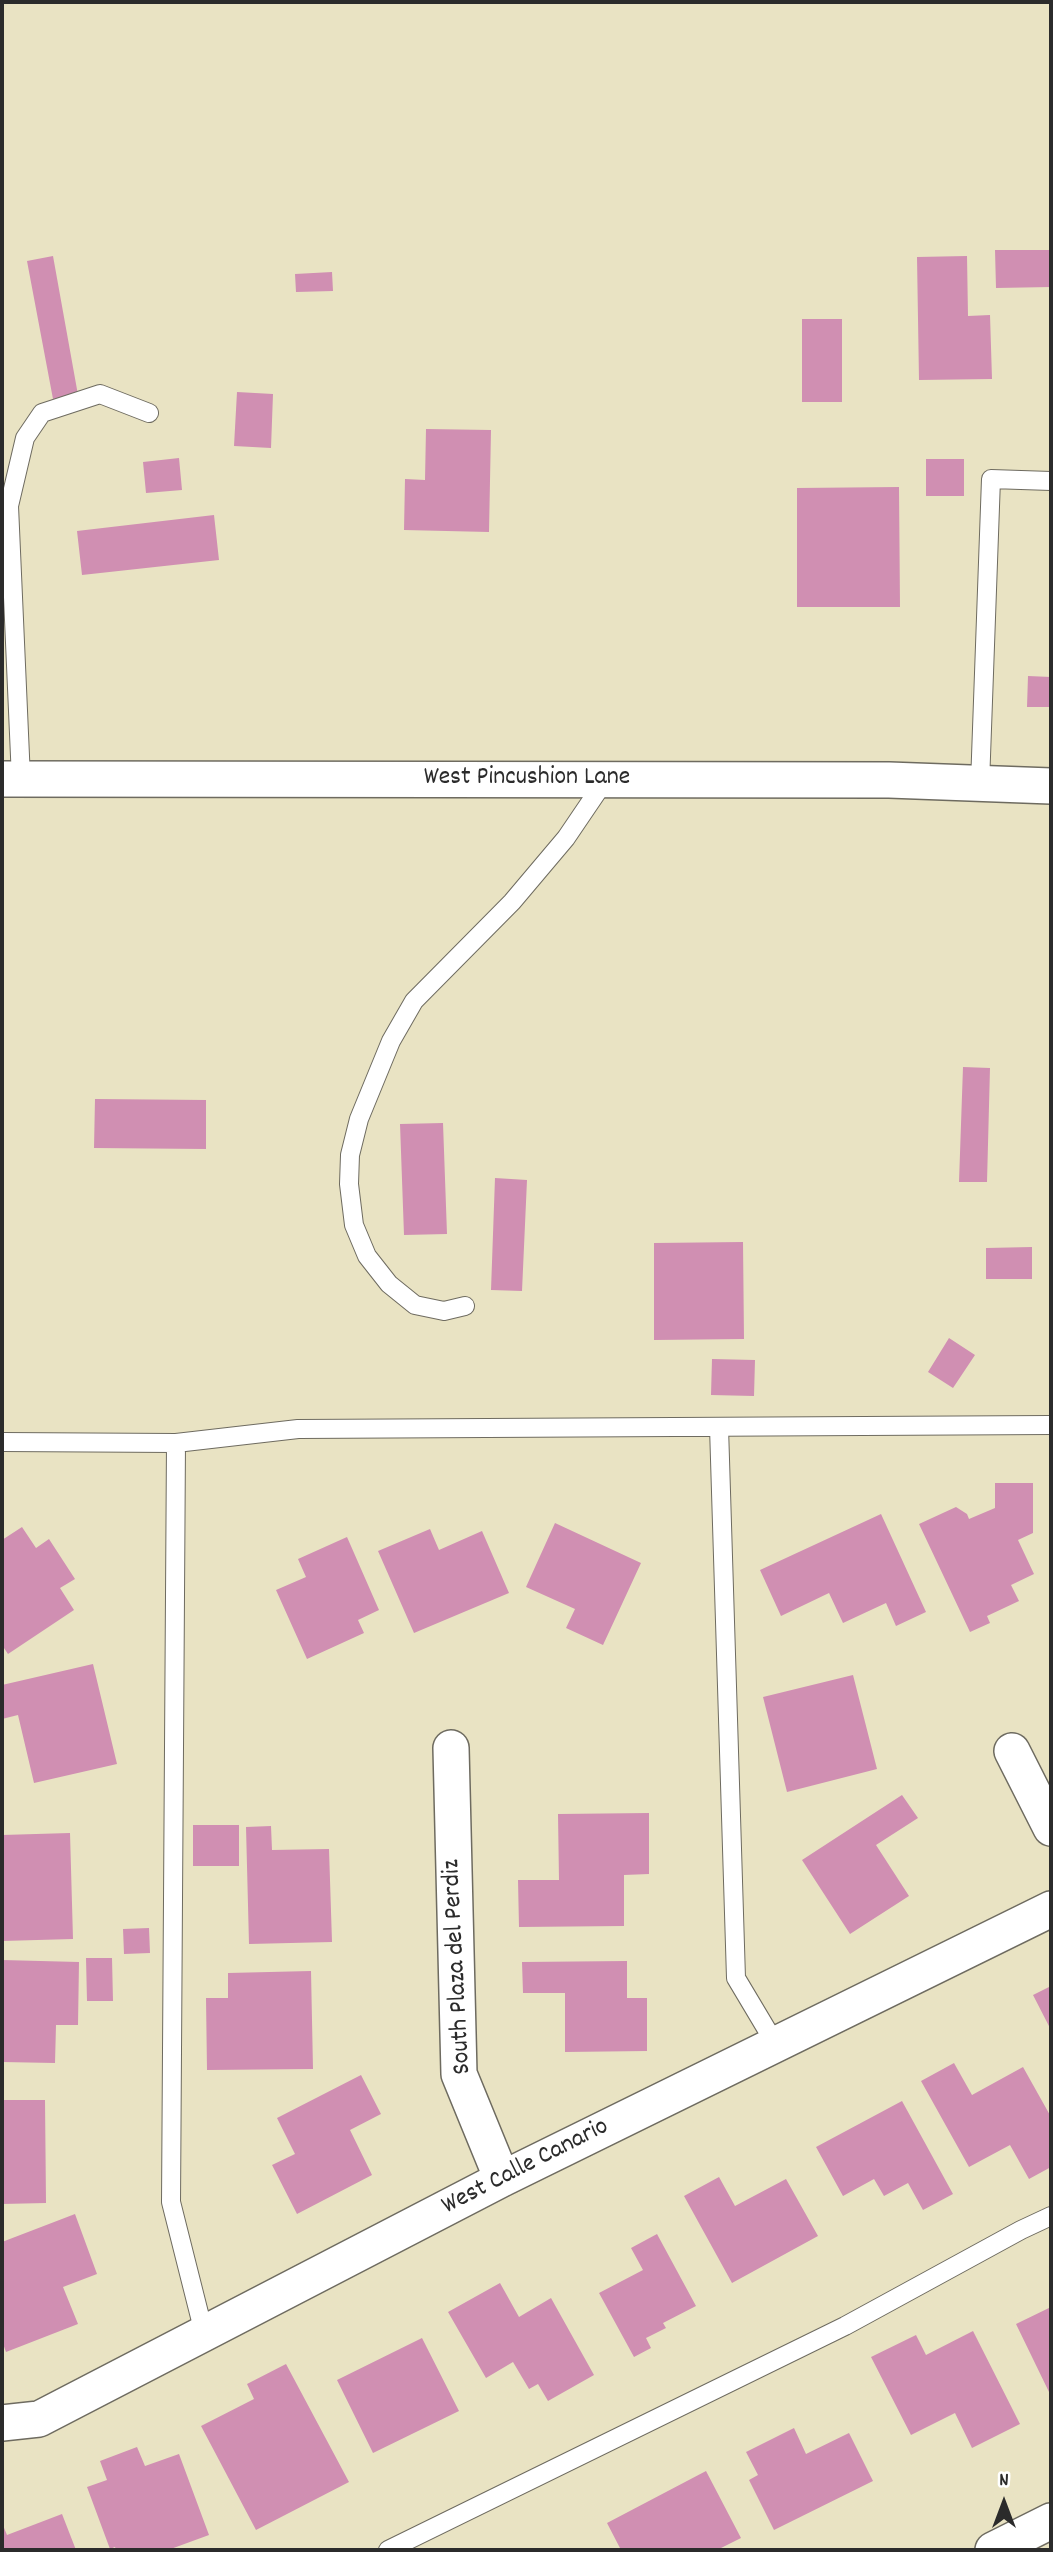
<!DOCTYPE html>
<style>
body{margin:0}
#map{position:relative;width:1053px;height:2552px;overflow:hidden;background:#e9e3c3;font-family:Dekko,sans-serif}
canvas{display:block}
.frame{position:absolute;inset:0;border:4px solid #2b2b2b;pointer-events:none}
.north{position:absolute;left:969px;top:2468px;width:70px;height:70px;-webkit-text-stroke:5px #fff;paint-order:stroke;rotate:0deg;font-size:19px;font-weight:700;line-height:28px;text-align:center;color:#2b2b2b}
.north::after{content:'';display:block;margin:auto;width:24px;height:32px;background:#2b2b2b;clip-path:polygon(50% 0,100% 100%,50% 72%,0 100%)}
</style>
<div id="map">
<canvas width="1053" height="2552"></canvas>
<div class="frame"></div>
<div class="north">N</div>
</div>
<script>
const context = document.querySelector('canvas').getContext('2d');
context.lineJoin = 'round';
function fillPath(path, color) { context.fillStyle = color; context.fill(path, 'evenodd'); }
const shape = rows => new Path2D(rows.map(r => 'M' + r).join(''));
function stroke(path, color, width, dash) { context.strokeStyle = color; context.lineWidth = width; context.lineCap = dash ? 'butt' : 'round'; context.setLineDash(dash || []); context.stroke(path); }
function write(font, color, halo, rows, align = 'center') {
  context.font = font + ' Dekko,sans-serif'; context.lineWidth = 5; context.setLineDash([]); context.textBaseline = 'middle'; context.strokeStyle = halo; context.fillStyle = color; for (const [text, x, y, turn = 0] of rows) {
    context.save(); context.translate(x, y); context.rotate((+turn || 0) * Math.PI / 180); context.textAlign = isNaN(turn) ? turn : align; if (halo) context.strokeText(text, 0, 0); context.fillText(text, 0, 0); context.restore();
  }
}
fillPath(shape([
 [995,250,1051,250,1051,287,996,288],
 [53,256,78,395,53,399,27,261],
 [967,256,968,316,990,315,992,379,919,380,917,257],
 [332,272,333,291,296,292,295,274],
 [802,319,842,319,842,402,802,402],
 [237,392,273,394,271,448,234,446],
 [426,429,491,430,489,532,404,530,405,479,425,480],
 [179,458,182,490,146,493,143,462],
 [926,459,964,459,964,496,926,496],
 [899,487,900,607,797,607,797,488],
 [214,515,219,560,82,575,77,531],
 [1028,676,1051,677,1051,707,1027,707],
 [963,1067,990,1068,987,1182,959,1182],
 [95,1099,206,1100,206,1149,94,1148],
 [443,1123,447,1234,404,1235,400,1124],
 [495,1178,527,1180,522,1291,491,1290],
 [743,1242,744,1339,654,1340,654,1243],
 [1032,1247,1032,1279,986,1279,986,1248],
 [949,1338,975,1355,953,1388,928,1372],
 [712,1359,755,1360,754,1396,711,1395],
 [995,1483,1033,1483,1033,1533,1018,1540,1034,1574,1011,1585,1019,1601,987,1616,990,1623,970,1632,919,1524,956,1507,967,1514,969,1519,995,1508],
 [881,1514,926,1612,896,1626,886,1603,843,1623,829,1593,781,1616,760,1570],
 [555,1523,641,1563,603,1645,566,1628,575,1609,526,1587],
 [22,1527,36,1548,49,1539,75,1579,60,1588,74,1610,8,1654,2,1645,2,1540],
 [430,1529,439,1550,482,1531,509,1593,414,1633,378,1551],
 [347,1537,379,1610,358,1620,364,1633,307,1659,276,1590,306,1577,298,1559],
 [93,1664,117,1764,34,1783,18,1715,2,1719,2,1685],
 [853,1675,877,1769,787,1792,763,1697],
 [902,1795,918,1818,876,1845,909,1896,850,1934,802,1860],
 [649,1813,649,1874,624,1875,624,1926,519,1927,518,1880,559,1880,558,1814],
 [193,1825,239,1825,239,1866,193,1866],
 [271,1826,272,1850,329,1849,332,1942,249,1944,246,1827],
 [70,1833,73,1939,2,1941,2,1835],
 [149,1928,150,1953,124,1954,123,1929],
 [86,1958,112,1958,113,2001,87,2001],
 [2,1960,79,1962,78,2025,56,2025,55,2063,2,2062],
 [627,1961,627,1998,647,1998,647,2051,565,2052,565,1993,523,1993,522,1962],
 [311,1971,313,2069,207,2070,206,1998,228,1998,228,1973],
 [1051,1986,1051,2030,1033,1995],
 [954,2063,972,2095,1023,2067,1051,2117,1051,2167,1029,2179,1010,2145,969,2167,921,2081],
 [361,2075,381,2114,350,2130,372,2175,297,2214,272,2165,295,2154,277,2118],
 [2,2100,45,2100,46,2203,2,2204],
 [902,2101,953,2194,923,2210,908,2183,884,2196,874,2179,843,2196,816,2147],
 [719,2177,735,2206,786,2179,818,2236,732,2283,684,2196],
 [75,2214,97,2274,63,2287,78,2324,6,2352,2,2341,2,2242],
 [657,2234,696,2306,663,2323,666,2328,646,2338,651,2348,634,2357,599,2293,643,2270,631,2248],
 [500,2283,519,2317,551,2298,594,2375,548,2401,538,2384,529,2389,513,2362,486,2378,448,2312],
 [1051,2307,1051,2391,1049,2392,1016,2324],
 [973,2331,1020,2424,972,2448,955,2413,911,2435,871,2357,916,2335,926,2355],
 [422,2338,459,2411,373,2453,337,2380],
 [286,2364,349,2482,256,2530,201,2426,254,2399,247,2384],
 [794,2428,806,2454,849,2433,873,2481,774,2530,749,2480,758,2475,746,2452],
 [137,2447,145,2466,179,2454,209,2535,168,2550,116,2550,115,2547,110,2549,87,2487,107,2480,100,2461],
 [706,2471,741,2538,717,2550,621,2550,607,2523],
 [62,2514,76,2550,2,2550,2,2523,7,2535]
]), '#d08fb2');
const service = shape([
 [21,779,9,506,25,438,42,413,100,394,149,413],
 [980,784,991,479,1051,481],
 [465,1306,444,1311,415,1305,389,1284,367,1256,354,1225,349,1184,350,1155,359,1119,391,1041,414,1001,512,902,566,838,606,779],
 [719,1427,736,1978,776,2045],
 [2,1442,176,1443,298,1429,1051,1425],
 [176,1443,171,2202,204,2333],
 [388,2550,845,2326,1021,2230,1051,2216]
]);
const minor = shape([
 [2,779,889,780,1051,786],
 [451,1748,459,2074,502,2179],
 [1012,1751,1051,1828],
 [2,2423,39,2419,502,2179,1051,1909],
 [993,2550,1051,2521]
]);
stroke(service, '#6e6b60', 20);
stroke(minor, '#6e6b60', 38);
stroke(service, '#fff', 18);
stroke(minor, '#fff', 35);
write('26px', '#2b2b2b', '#fff', [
 ["West Pincushion Lane",527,779],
 ["South Plaza del Perdiz",459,1967,-93],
 ["West Calle Canario",526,2168,-27]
]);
</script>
